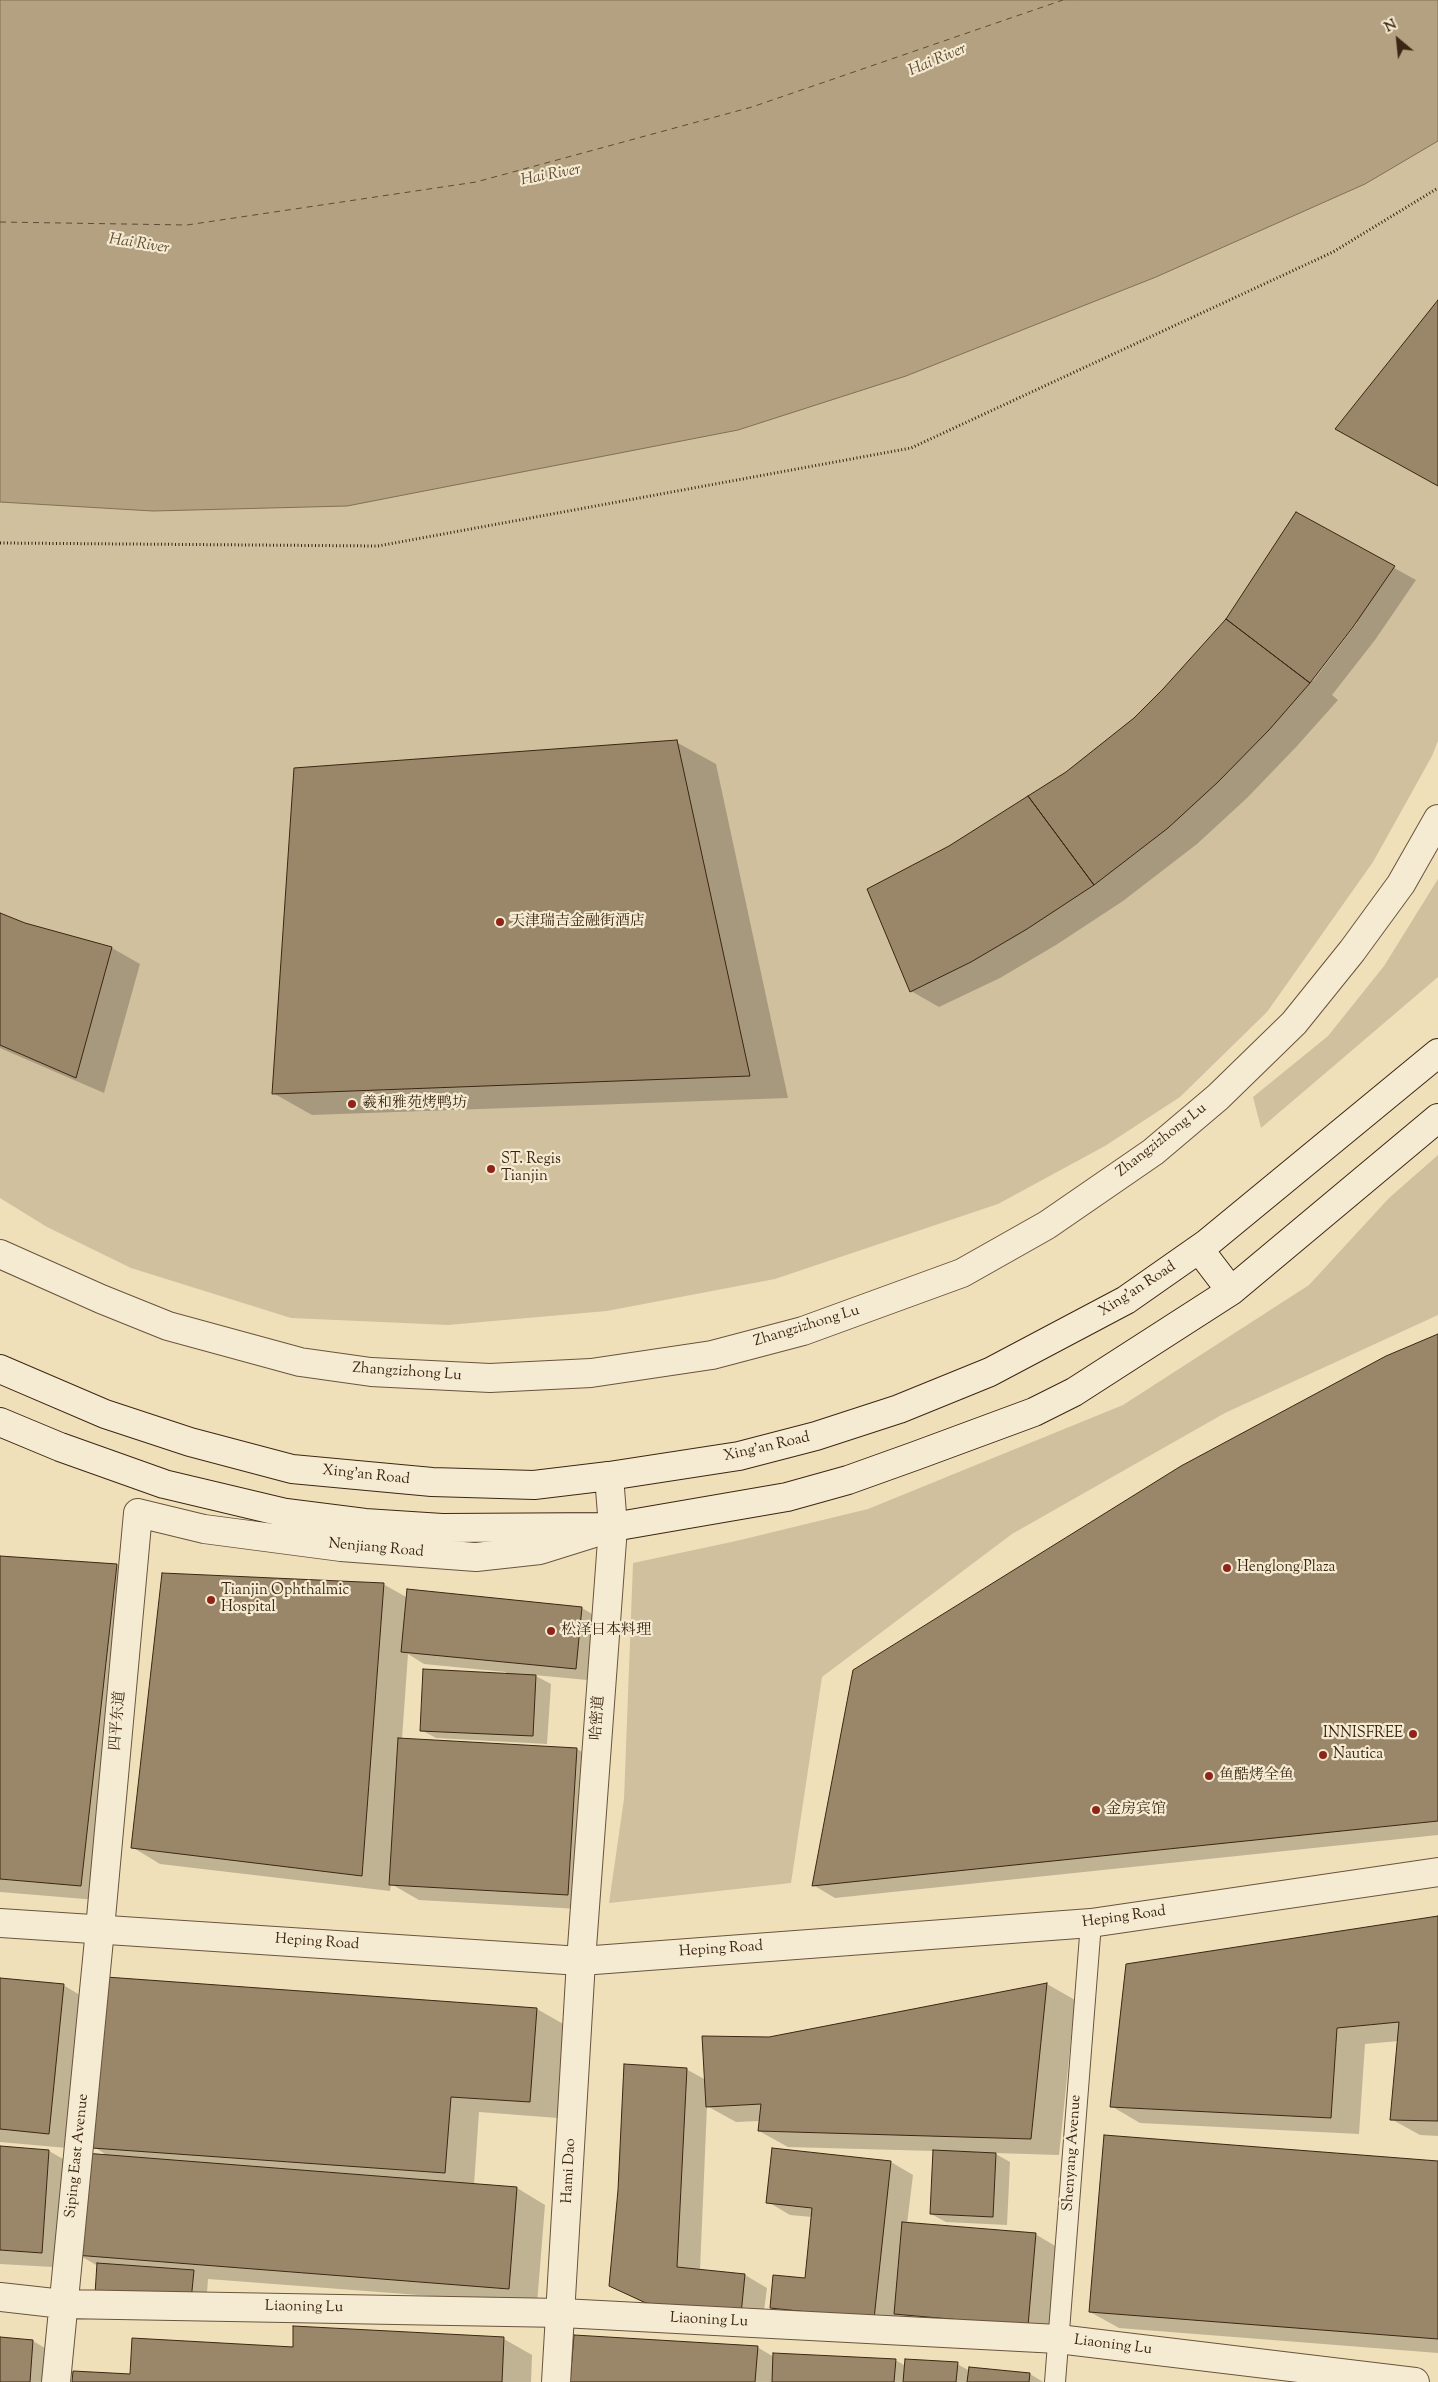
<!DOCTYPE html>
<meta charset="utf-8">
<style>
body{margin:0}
#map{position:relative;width:1438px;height:2382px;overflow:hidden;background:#f0e0ba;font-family:"Sorts Mill Goudy",serif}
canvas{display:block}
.north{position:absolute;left:1373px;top:15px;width:50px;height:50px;-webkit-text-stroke:4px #f5ebd2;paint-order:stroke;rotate:332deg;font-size:14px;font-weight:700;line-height:20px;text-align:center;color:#3c2613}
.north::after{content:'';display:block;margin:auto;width:18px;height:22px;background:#3c2613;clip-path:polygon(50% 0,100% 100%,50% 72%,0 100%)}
</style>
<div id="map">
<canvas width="1438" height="2382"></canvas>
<div class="north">N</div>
</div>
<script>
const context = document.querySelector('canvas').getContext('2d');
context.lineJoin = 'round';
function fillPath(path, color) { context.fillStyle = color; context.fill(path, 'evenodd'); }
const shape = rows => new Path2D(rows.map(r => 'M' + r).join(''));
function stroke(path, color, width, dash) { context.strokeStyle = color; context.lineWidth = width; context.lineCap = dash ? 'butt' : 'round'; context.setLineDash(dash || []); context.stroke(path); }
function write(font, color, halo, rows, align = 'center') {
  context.font = font + ' "Sorts Mill Goudy","Noto Serif SC",serif'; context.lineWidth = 4.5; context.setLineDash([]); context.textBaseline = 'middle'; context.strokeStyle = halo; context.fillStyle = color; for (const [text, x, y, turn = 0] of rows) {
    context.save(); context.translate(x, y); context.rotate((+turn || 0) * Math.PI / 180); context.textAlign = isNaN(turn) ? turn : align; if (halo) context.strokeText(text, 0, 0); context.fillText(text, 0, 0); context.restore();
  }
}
fillPath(shape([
 [0,0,1438,0,1438,741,1432,756,1373,862,1267,1012,1180,1097,1105,1146,998,1204,775,1279,607,1311,448,1325,291,1318,131,1268,47,1227,0,1198],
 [1438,879,1438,977,1261,1128,1253,1097,1328,1036,1384,966],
 [1438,1155,1438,1315,1225,1413,1012,1534,822,1677,791,1883,609,1903,624,1799,633,1563,736,1541,868,1509,1123,1405,1309,1285,1389,1198]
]), '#d1c09e');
const water = shape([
 [0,0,1438,0,1438,141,1365,184,1156,277,906,376,738,430,347,506,153,511,0,502,0,0]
]);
fillPath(water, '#b3a181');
stroke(water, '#837055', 1);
fillPath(shape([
 [1296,514,1416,580,1375,640,1332,695,1338,700,1297,746,1247,798,1197,844,1123,901,1056,945,1000,978,939,1007,911,991,949,847,1066,773,1135,719,1164,690,1227,620],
 [1356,622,1357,623,1313,681,1310,681],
 [676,742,716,764,788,1098,312,1115,273,1093],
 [0,914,25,924,112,948,140,964,104,1093,0,1048],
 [1438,1335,1438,1835,835,1898,813,1885],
 [0,1557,117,1565,145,1582,109,1901,0,1892],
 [383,1584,408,1598,408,1591,582,1608,604,1621,598,1681,534,1675,551,1684,547,1744,436,1738,421,1730,506,1674,506,1672,424,1664,408,1654,402,1739,577,1749,605,1765,597,1910,419,1900,391,1884,390,1891,160,1864,132,1847],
 [1438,1917,1438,2136,1420,2135,1391,2119,1399,2041,1365,2044,1359,2134,1140,2123,1111,2106],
 [0,1980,63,1985,92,2002,78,2149,0,2142],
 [1047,1984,1075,2000,1059,2155,994,2153,1010,2162,1007,2225,946,2222,931,2214,934,2151,788,2147,759,2131,760,2121,736,2122,707,2106,700,2270,745,2275,767,2288,762,2326,669,2315,610,2286,686,2069,706,2080,769,2039],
 [537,2009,565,2025,558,2118,479,2112,474,2185,517,2188,545,2205,537,2304,208,2279,206,2309,98,2266,77,2254,110,2157,94,2147],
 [0,2148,49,2151,77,2167,70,2268,0,2264],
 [891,2162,913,2175,907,2224,1035,2234,1057,2247,1050,2338,917,2326,898,2315,896,2331,793,2320,771,2308,806,2279,812,2217,790,2215,768,2202],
 [1438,2162,1438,2353,1119,2328,1090,2312],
 [295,2327,504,2339,532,2355,531,2382,74,2382,131,2375,294,2348],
 [0,2339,33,2341,62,2358,60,2382,0,2382],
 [757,2347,774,2357,895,2360,906,2366,957,2364,970,2371,1030,2374,1043,2382,572,2382]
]), '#0003');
stroke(shape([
 [0,222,187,225,476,182,752,107,1063,0]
]), '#604b34', 1, [6, 5]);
const building = shape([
 [1438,300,1438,486,1335,429,1438,300],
 [1296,512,1395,566,1353,627,1310,683,1226,619,1296,512],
 [1226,619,1310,683,1269,730,1218,782,1168,828,1094,885,1028,796,1066,772,1134,718,1163,689,1226,619],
 [677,740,750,1076,272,1094,294,768,677,740],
 [1028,796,1094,885,1027,929,971,962,910,992,867,889,949,846,1028,796],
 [0,913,25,923,112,947,76,1078,0,1045,0,913],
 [1438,1334,1438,1821,812,1886,853,1670,1181,1466,1386,1356,1438,1334],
 [0,1556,117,1564,81,1886,0,1879,0,1556],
 [162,1573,384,1583,362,1876,131,1848,162,1573],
 [407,1589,582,1607,576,1669,401,1652,407,1589],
 [423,1669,536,1675,533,1736,420,1731,423,1669],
 [398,1738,577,1748,568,1895,389,1885,398,1738],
 [1438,1916,1438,2121,1390,2120,1399,2022,1337,2028,1331,2118,1110,2107,1126,1964,1438,1916],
 [106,1977,537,2008,530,2102,451,2097,445,2173,92,2148,106,1977],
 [0,1978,64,1984,49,2134,0,2129,0,1978],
 [1047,1983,1031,2139,758,2131,761,2104,706,2107,702,2036,769,2037,1047,1983],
 [624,2064,687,2068,677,2267,745,2274,741,2314,646,2303,609,2286,618,2190,624,2064],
 [1104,2135,1438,2161,1438,2339,1089,2312,1104,2135],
 [0,2146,49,2150,42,2253,0,2250,0,2146],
 [772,2148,891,2161,874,2319,770,2308,773,2275,805,2278,812,2208,766,2203,772,2148],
 [933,2150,996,2153,993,2217,930,2214,933,2150],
 [84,2153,517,2187,509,2289,75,2255,84,2153],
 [902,2222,1036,2233,1028,2326,894,2314,902,2222],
 [97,2263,194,2270,191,2301,95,2294,97,2263],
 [293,2326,504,2337,502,2382,72,2382,73,2371,130,2374,132,2338,293,2347,293,2326],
 [574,2335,758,2346,755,2382,570,2382,574,2335],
 [0,2337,33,2340,30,2382,0,2382,0,2337],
 [773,2353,896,2359,894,2382,772,2382,773,2353],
 [905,2359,958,2362,956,2382,903,2382,905,2359],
 [969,2367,1030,2373,1029,2382,967,2382,969,2367]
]);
fillPath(building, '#9a876a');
stroke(building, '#3c2613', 1);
const service = shape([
 [1055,2382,1091,1923]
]);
const pedestrian = shape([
 [0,1923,581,1961,1091,1923,1438,1872]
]);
const minor = shape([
 [0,2297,63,2304,562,2313,1058,2339,1415,2382],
 [56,2382,100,1929,138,1513,204,1529,341,1547,476,1557,540,1550,604,1530]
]);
const tertiary = shape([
 [0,1254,101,1299,168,1326,300,1362,371,1372,490,1378,591,1373,712,1355,803,1331,962,1273,1047,1225,1153,1152,1218,1097,1294,1023,1352,951,1401,884,1438,819],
 [556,2382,581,1961,613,1527,609,1476]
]);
const secondary = shape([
 [1199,1249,1231,1291],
 [0,1369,105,1414,190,1442,292,1469,432,1482,534,1485,609,1476,739,1456,816,1436,899,1409,990,1372,1126,1300,1206,1244,1438,1053],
 [0,1422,60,1447,164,1484,286,1513,365,1523,442,1528,613,1527,787,1497,848,1480,915,1456,1034,1412,1074,1392,1231,1291,1438,1118]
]);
stroke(service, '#69543d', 22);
stroke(pedestrian, '#69543d', 30);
stroke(minor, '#69543d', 30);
stroke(tertiary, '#69543d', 30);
stroke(secondary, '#3c2613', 30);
stroke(shape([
 [0,543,378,546,911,448,1333,252,1438,188]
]), '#3c2613', 3, [1, 2.5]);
stroke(service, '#f5ebd2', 20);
stroke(pedestrian, '#f5ebd2', 28);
stroke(minor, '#f5ebd2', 28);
stroke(tertiary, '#f5ebd2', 28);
stroke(secondary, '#f5ebd2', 28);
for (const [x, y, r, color] of [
 [500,922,5,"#8f2418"],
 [352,1104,5,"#8f2418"],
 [491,1169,5,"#8f2418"],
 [1227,1568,5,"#8f2418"],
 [211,1600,5,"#8f2418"],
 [551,1631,5,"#8f2418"],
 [1413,1734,5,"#8f2418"],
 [1323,1755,5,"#8f2418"],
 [1209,1776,5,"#8f2418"],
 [1096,1810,5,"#8f2418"]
]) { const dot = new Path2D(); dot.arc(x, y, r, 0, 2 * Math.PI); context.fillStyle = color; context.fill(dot); stroke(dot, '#f5ebd2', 2); }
write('15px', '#3c2613', '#f5ebd2', [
 ["天津瑞吉金融街酒店",510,922],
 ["羲和雅苑烤鸭坊",362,1104],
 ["ST. Regis",501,1160],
 ["Tianjin",501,1177],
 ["Henglong Plaza",1237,1568],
 ["Tianjin Ophthalmic",221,1591],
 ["Hospital",221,1608],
 ["松泽日本料理",561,1631],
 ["INNISFREE",1403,1734,"right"],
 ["Nautica",1333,1755],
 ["鱼酷烤全鱼",1219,1776],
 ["金房宾馆",1106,1810]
], 'left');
write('15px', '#3c2613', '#f5ebd2', [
 ["Zhangzizhong Lu",1162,1141,-38],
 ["Xing'an Road",1138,1290,-33],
 ["Zhangzizhong Lu",807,1327,-17],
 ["Zhangzizhong Lu",407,1373,4],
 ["Xing'an Road",767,1448,-13],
 ["Xing'an Road",366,1476,6],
 ["Nenjiang Road",376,1549,5],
 ["哈密道",599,1718,-86],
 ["四平东道",119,1721,-85],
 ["Heping Road",1124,1918,-8],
 ["Heping Road",317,1943,4],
 ["Heping Road",721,1950,-4],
 ["Shenyang Avenue",1073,2153,-86],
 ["Siping East Avenue",78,2156,-84],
 ["Hami Dao",570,2171,-87],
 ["Liaoning Lu",304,2308,1],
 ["Liaoning Lu",709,2321,3],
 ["Liaoning Lu",1113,2346,7]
]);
write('italic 16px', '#604b34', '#f5ebd2', [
 ["Hai River",938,61,-23],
 ["Hai River",551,176,-11],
 ["Hai River",139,245,9]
]);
</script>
